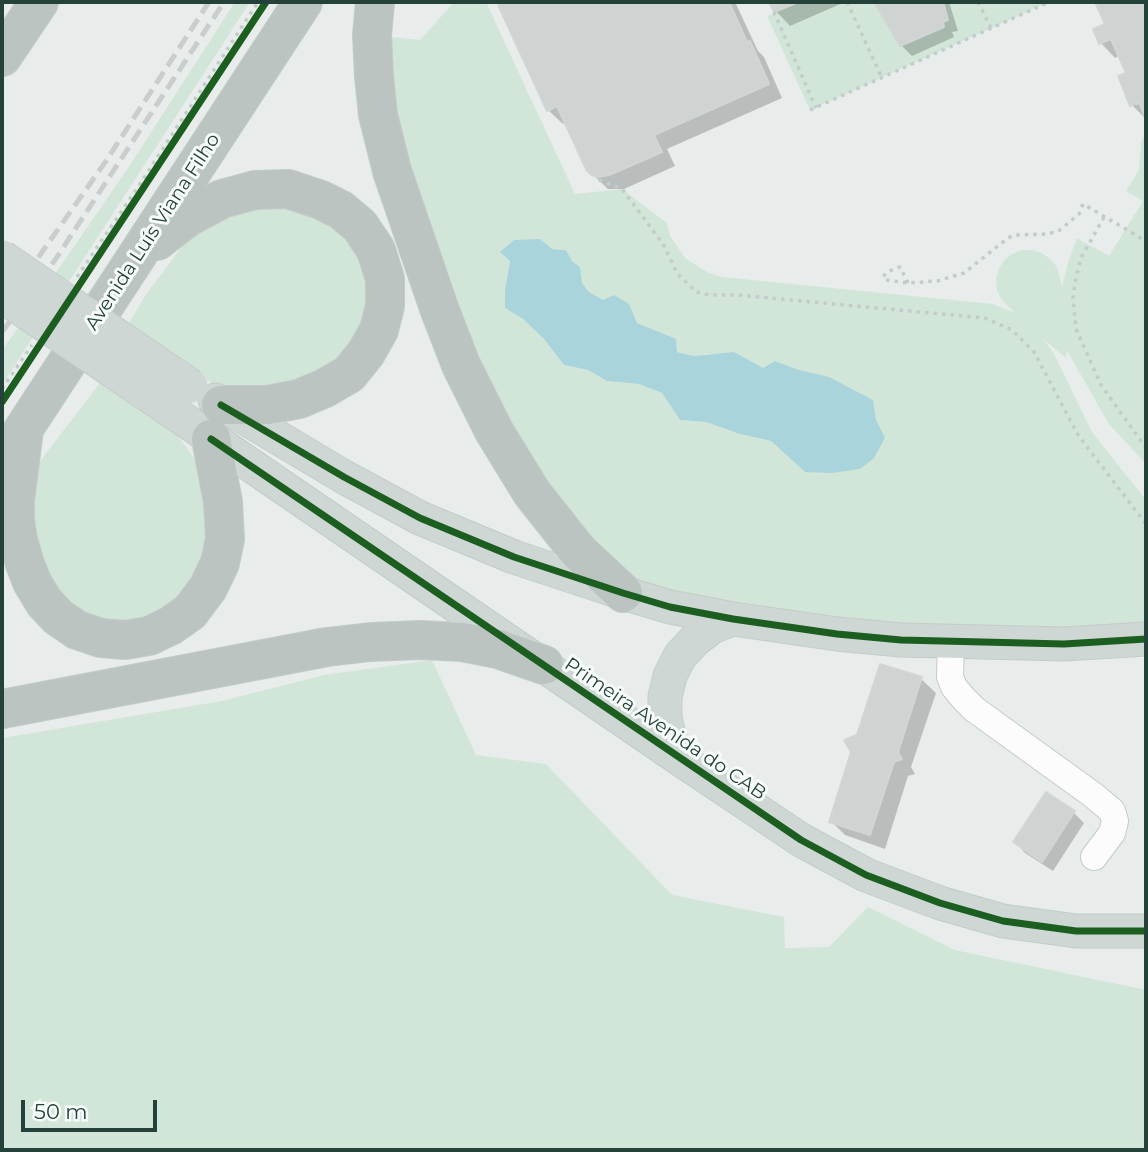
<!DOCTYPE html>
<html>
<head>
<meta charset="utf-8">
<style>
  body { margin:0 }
  #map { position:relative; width:1148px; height:1152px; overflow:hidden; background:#e8edeb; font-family:Montserrat,sans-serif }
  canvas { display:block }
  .frame { position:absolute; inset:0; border:4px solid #24423a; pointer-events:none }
  .scale { position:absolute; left:21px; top:1100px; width:136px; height:32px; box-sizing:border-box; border:4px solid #24423a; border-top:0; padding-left:9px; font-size:21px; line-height:24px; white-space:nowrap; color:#24423a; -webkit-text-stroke:5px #f7fbf9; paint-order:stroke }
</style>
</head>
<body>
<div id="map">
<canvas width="1148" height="1152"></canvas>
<div class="frame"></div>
<div class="scale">50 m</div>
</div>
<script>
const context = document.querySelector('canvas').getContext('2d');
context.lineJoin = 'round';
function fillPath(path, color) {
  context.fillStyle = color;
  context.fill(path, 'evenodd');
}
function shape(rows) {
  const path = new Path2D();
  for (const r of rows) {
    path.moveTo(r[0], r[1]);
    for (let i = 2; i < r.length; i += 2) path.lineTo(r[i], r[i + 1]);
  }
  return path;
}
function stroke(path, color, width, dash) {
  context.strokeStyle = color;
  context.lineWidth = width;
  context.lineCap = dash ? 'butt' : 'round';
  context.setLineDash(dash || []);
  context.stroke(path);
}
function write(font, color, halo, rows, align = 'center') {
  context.font = font + ' Montserrat,sans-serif';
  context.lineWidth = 6;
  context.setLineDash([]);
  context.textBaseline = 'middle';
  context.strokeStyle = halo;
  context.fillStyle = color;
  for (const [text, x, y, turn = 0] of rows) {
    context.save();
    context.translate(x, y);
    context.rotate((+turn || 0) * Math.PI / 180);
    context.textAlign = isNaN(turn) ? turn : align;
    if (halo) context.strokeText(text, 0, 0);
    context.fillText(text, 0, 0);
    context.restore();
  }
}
fillPath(shape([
  [235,2,250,2,2,385,2,350,18,328,32,335,53,277,128,168],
  [454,2,486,2,575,194,622,189,667,223,670,236,686,259,709,273,722,277,993,304,1015,313,1001,299,997,290,996,279,999,269,1004,260,1012,254,1022,250,1032,250,1042,253,1050,259,1057,267,1062,287,1068,262,1077,238,1109,256,1143,201,1126,191,1139,170,1141,142,1146,133,1146,464,1109,424,1067,351,1066,358,1043,339,1053,352,1092,432,1146,500,1146,634,1064,644,623,593,461,365,372,35,420,40],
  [552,249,566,250,572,261,580,267,582,283,589,292,637,323,651,329,677,352,694,356,710,354,763,368,775,361,873,400,876,420,805,472,771,441,740,434,706,422,680,420,662,393,639,384,607,381,588,370,564,365,544,339,523,319,505,308,505,290,510,260],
  [799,2,874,2,900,46,944,27,943,22,948,20,943,2,1049,2,810,110,767,16],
  [268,202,316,211,363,254,371,311,353,347,318,378,231,392,208,381,128,324,145,296,192,233,231,212],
  [100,383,139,405,177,435,194,458,208,492,213,537,198,583,169,613,100,626,47,587,28,499,37,465],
  [432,660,476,755,546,764,672,895,784,917,785,948,829,947,868,907,955,950,1146,990,1146,1150,2,1150,2,738,222,701,324,675]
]), '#d1e6d8');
fillPath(shape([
  [540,239,552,249,566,250,572,261,580,267,582,283,589,292,603,300,614,295,629,304,637,323,676,339,677,352,694,356,734,352,763,368,775,361,799,370,829,377,873,400,876,420,885,438,874,458,860,469,832,473,805,472,771,441,740,434,706,422,680,420,662,393,639,384,607,381,588,370,564,365,544,339,523,319,505,308,505,290,510,261,500,252,514,240]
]), '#a9d4db');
fillPath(shape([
  [500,2,735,2,758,51,764,57,782,98,667,149,675,166,624,189,608,189,588,170,566,122,563,124,548,110,501,6],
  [771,2,845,2,790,26,776,11],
  [876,2,949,2,958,31,952,32,954,37,912,56,901,45],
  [1097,2,1146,2,1146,97,1136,102,1136,105,1146,101,1146,119,1132,105,1128,73,1120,55,1115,58,1101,43,1095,30,1107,25],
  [921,679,936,693,911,767,915,774,908,776,885,849,845,835,831,821,859,736],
  [1074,813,1084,823,1053,871,1025,853,1015,842]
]), '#0003');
const building = shape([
  [498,2,729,2,747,42,750,41,769,84,654,135,662,152,609,175,598,177,592,175,587,171,557,106,547,111,499,7,498,2],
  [769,2,799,2,774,12,769,2],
  [874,2,943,2,948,20,943,22,944,27,900,46,874,2],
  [1095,2,1146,2,1146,119,1139,102,1130,106,1118,76,1126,73,1111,39,1099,44,1093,29,1105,24,1095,2],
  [880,664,922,677,898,752,902,759,894,762,870,835,829,822,851,752,844,740,857,735,880,664],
  [1046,792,1075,811,1042,862,1013,842,1046,792]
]);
fillPath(building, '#cfd4d2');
stroke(building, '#d1d6d4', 2);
const minor = shape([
  [951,642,950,677,954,687,964,699,974,709,1093,795,1112,811,1115,821,1112,833,1094,857]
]);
const major = shape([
  [215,400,344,477,420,518,514,557,623,593,670,607,733,619,837,634,901,640,1064,644,1146,639],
  [176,414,680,759,801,840,866,875,940,903,1003,921,1076,931,1146,931],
  [680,759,670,740,665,718,665,697,670,676,680,656,695,640,712,627,733,619]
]);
const highway = shape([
  [375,2,372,35,374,76,378,115,392,171,439,308,461,365,494,431,532,493,578,551,623,593],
  [2,57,39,2],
  [157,241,188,217,222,199,255,190,288,189,321,200,341,210,360,226,376,250,385,279,385,306,379,330,366,353,349,374,325,388,299,399,267,405,221,405],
  [24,430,15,500,15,520,18,540,25,564,32,582,44,602,58,617,77,630,101,638,125,640,149,636,170,626,190,612,208,588,220,563,225,539,223,502,211,439],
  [2,462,303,2],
  [2,709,327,647,371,642,420,640,462,642,498,649,544,665]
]);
stroke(minor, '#c5cac8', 28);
stroke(major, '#c3ccc9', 35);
stroke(highway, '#c3ccc9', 40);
stroke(shape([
  [847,2,882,78],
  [978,2,991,28],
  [774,12,816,108],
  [810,110,1049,2],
  [599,180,622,189,663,244,677,273,696,292,709,295,737,295,985,318,1012,330,1034,352,1078,435,1146,524],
  [1104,217,1081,258,1076,278,1073,297,1076,329,1101,385,1146,448],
  [77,277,140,184,258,2],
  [908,283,900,267,887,272,883,277,886,280,908,283,937,281,964,273,1008,238,1015,235,1048,234,1060,230,1079,214,1083,204,1146,241],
  [2,389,32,345]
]), '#c3ccca', 3.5, [3.5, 5]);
stroke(minor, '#fcfcfc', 26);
stroke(major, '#cfd7d5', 33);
stroke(highway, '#bcc4c2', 38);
stroke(shape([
  [2,309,106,161,209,2],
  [2,332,55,260,224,2]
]), '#c9cdcc', 5, [14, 7]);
const majorBridge = shape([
  [2,257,191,386],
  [2,296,176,414]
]);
stroke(majorBridge, '#c3ccc9', 35, []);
stroke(majorBridge, '#cfd7d5', 33);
stroke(shape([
  [2,402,266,2],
  [221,405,344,477,420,518,514,557,623,593,670,607,733,619,837,634,901,640,1064,644,1146,639],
  [211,439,801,840,866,875,940,903,1003,921,1076,931,1146,931]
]), '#1b5e20', 7);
write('19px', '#24423a', '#f7fbf9', [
  ["Avenida Luís Viana Filho",153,232,-57],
  ["Primeira Avenida do CAB",665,729,34]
]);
</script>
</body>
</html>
